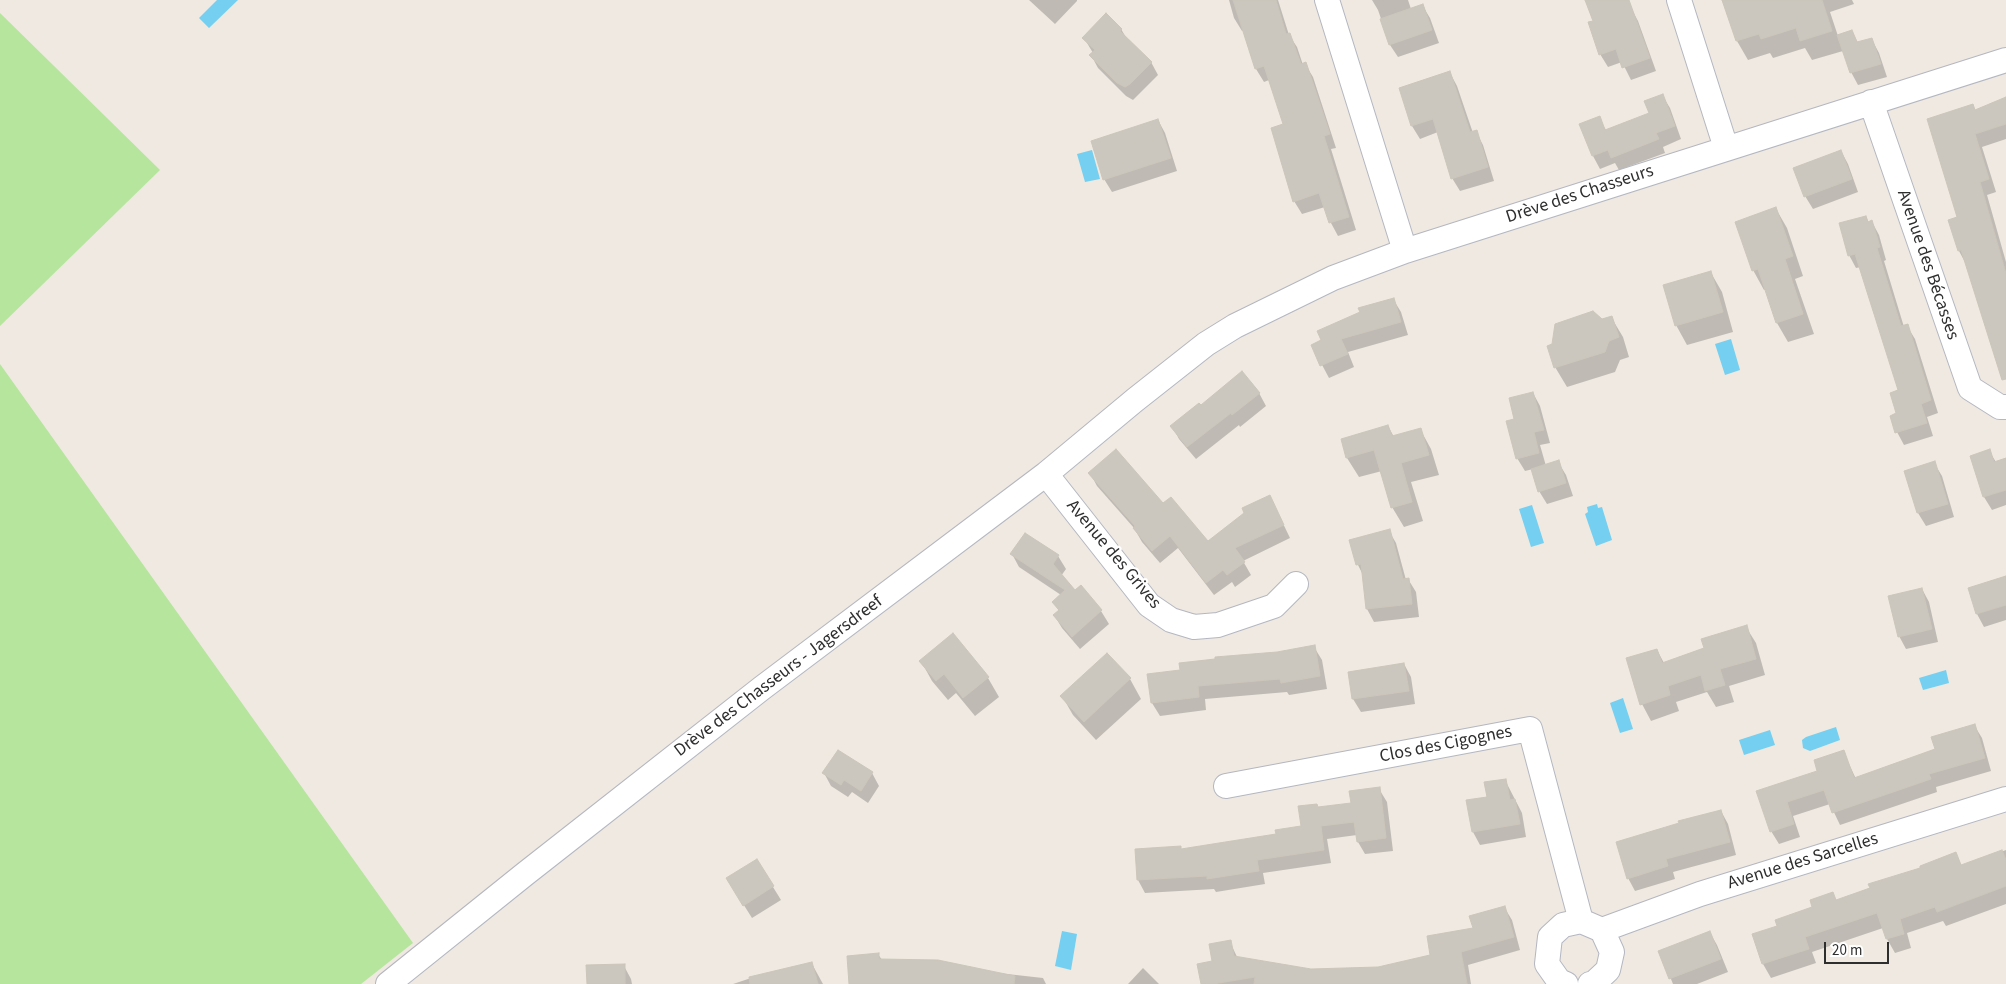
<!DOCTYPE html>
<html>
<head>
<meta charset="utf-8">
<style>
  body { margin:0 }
  #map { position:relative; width:2006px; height:984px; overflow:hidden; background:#efe9e1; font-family:"Source Sans 3",sans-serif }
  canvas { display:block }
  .scale { position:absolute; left:1824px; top:942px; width:65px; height:22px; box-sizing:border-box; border:2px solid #2e2e2e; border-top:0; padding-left:6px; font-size:15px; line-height:18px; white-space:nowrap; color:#2e2e2e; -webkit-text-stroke:4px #fff; paint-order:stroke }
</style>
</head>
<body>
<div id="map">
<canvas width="2006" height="984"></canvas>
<div class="scale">20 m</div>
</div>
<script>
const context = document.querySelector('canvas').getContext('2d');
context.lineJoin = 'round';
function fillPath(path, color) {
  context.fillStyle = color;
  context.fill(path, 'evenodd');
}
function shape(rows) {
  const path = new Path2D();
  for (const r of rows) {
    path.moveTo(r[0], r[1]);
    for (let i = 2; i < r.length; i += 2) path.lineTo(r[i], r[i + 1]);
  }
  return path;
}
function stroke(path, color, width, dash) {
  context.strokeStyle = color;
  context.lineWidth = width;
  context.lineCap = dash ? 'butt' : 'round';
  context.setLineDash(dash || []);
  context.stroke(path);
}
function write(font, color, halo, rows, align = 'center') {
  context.font = font + ' "Source Sans 3",sans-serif';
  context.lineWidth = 4.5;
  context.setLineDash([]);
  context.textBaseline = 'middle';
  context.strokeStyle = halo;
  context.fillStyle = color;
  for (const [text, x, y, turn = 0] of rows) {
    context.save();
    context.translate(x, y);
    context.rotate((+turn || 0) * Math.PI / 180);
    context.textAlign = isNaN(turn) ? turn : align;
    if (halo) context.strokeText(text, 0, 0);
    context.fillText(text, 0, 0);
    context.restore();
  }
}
fillPath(shape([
  [0,13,160,170,0,326],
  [0,364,413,943,361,984,0,984]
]), '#b6e59e');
fillPath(shape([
  [217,0,238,0,209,28,199,18],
  [1092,150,1100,179,1085,182,1077,154],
  [1731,339,1740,370,1725,375,1715,344],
  [1597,504,1598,508,1602,507,1612,540,1596,546,1585,514,1588,512,1587,507],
  [1532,505,1544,543,1531,547,1519,509],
  [1946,670,1949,683,1923,690,1919,678],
  [1623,698,1633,729,1620,733,1610,703],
  [1836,727,1840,740,1810,751,1803,748,1802,740,1806,737],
  [1770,730,1775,745,1744,755,1739,740],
  [1062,931,1077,934,1071,970,1055,966]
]), '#75cff0');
fillPath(shape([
  [1029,0,1077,0,1077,1,1055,24],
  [1229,0,1278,0,1289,35,1297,47,1303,65,1305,64,1313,77,1336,148,1331,149,1356,230,1338,236,1331,223,1325,207,1302,214,1294,201,1284,124,1269,80,1264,82,1256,69,1244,30,1242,31,1234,18],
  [1372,0,1408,0,1411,9,1422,5,1430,18,1439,43,1398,57,1390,45,1378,10],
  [1587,0,1612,0,1631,8,1638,21,1656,71,1631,80,1622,62,1608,67,1600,54,1595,21],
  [1724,0,1852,0,1854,4,1830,12,1838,36,1852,31,1858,43,1872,40,1879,53,1887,77,1858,85,1851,72,1843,51,1812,60,1805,48,1773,58,1770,53,1748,60,1737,41],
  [1121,29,1127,39,1151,62,1158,75,1133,100,1126,96,1098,68,1091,55,1093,53,1084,38],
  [1450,73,1457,86,1473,133,1476,132,1483,145,1494,181,1460,191,1452,178,1438,132,1420,139,1412,126,1400,88],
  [1662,95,1670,108,1681,139,1663,147,1665,153,1619,170,1615,163,1600,169,1593,156,1581,125,1599,118,1606,130,1650,114],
  [2006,99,2006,139,1982,147,1996,192,1987,195,2006,262,2006,372,1966,264,1959,251,1959,218,1975,111],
  [1158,120,1165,133,1177,171,1112,192,1104,179],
  [1841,151,1848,164,1858,192,1813,209,1805,196],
  [1776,209,1787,228,1803,276,1795,279,1814,334,1788,342,1777,323,1766,289,1764,290,1753,270],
  [1866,217,1869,223,1872,222,1879,235,1886,260,1884,261,1904,327,1907,326,1915,339,1938,413,1927,417,1933,436,1904,445,1897,432,1900,391,1861,267,1856,268,1849,255],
  [1711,273,1722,292,1733,332,1687,345,1676,325],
  [1393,299,1401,312,1408,335,1348,352,1354,367,1329,378,1312,346],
  [1611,317,1623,337,1629,357,1620,360,1615,372,1567,387,1555,367,1602,320],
  [1259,393,1266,406,1240,427,1239,425,1196,459,1179,439,1172,426,1201,407],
  [1533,393,1540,406,1550,443,1540,445,1546,466,1558,462,1566,475,1573,496,1547,504,1539,491,1533,469,1525,471,1517,458,1516,420],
  [1388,426,1394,437,1420,429,1431,449,1439,475,1411,482,1423,521,1404,527,1392,507,1382,471,1359,477,1347,458],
  [1989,451,1996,462,2006,459,2006,505,1992,510,1984,497,1972,456],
  [1934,463,1942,476,1954,517,1926,526,1918,513,1906,471],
  [1090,473,1163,505,1208,542,1276,509,1290,538,1243,561,1251,575,1235,587,1232,582,1214,595,1178,548,1160,563,1142,542,1134,528,1097,486],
  [1389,531,1396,543,1406,580,1408,579,1416,592,1419,617,1374,622,1367,609,1363,575,1358,565,1351,541],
  [1025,534,1058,556,1066,569,1061,576,1075,592,1081,587,1101,611,1109,624,1080,649,1062,628,1054,615,1059,611,1053,602,1061,595,1019,567,1012,554],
  [2006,578,2006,620,1984,627,1977,614,1969,589],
  [1922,589,1929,602,1938,642,1906,649,1899,636],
  [1746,627,1756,643,1765,675,1729,686,1734,702,1716,707,1707,692,1676,702,1679,711,1651,721,1642,704,1657,650,1664,663,1705,648],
  [1314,647,1322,660,1327,689,1289,695,1287,692,1205,699,1206,710,1160,716,1152,703,1181,671],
  [921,661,988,678,999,697,975,716,956,693,948,700,932,681],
  [1404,664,1411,677,1415,704,1361,712,1353,699,1349,673],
  [1130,679,1141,699,1096,740,1073,715,1062,696],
  [1974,725,1982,738,1991,771,1936,787,1937,792,1840,825,1830,804,1793,816,1800,837,1779,844,1771,831,1758,792,1819,772,1843,751,1856,779,1936,750],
  [824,773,872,773,879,786,868,803,852,792,848,797,831,786],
  [1505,780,1522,813,1526,837,1480,845,1473,832,1488,798],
  [1379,789,1387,802,1393,851,1365,854,1358,842,1357,835,1327,839,1331,863,1263,873,1265,884,1216,892,1214,889,1145,893,1138,880,1180,848,1182,851,1277,835,1302,827,1319,808,1352,804],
  [1721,811,1728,824,1736,855,1673,872,1675,879,1635,891,1628,878],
  [2006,850,2006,904,1946,926,1943,921,1907,933,1911,948,1895,953,1887,939,1883,928,1812,952,1816,963,1771,978,1763,964,1779,927,1814,908,1832,894,1837,901,1955,854,1962,866],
  [757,861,781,900,752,918,735,891],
  [1504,907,1512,920,1520,950,1468,965,1471,984,1202,984,1213,962,1230,942,1238,959,1311,970,1378,968,1432,955],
  [1710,933,1717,945,1728,972,1697,984,1673,984,1660,952],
  [878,954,882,960,1043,978,1046,984,850,984],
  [812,964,823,984,733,984,751,978],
  [624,966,631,979,632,984,588,984],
  [1143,968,1159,984,1128,984]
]), '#0003');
const building = shape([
  [1233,0,1276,0,1286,34,1290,33,1301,64,1306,62,1330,134,1324,136,1349,217,1329,223,1319,193,1293,202,1271,128,1283,124,1264,66,1255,69,1233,0],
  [1585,0,1629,0,1650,58,1622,68,1616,49,1599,55,1588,22,1593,21,1585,0],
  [1722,0,1822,0,1832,31,1800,41,1796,28,1761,39,1759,34,1736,41,1722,0],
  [1423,4,1432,30,1389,45,1380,19,1423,4],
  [1106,13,1122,29,1120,31,1152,62,1130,84,1125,87,1117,83,1089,55,1095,50,1082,38,1106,13],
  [1852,30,1857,42,1872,38,1881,64,1850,73,1837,35,1852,30],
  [1450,71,1470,132,1477,130,1488,167,1451,179,1433,119,1411,126,1399,88,1450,71],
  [1663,94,1675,126,1656,133,1659,139,1611,158,1608,150,1592,156,1579,124,1600,116,1605,130,1649,113,1644,101,1663,94],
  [2006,97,2006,124,1975,134,1989,179,1980,182,2006,274,2006,379,2002,380,1961,250,1958,251,1948,220,1957,217,1927,119,1973,104,1975,110,2006,97],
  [1158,119,1171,158,1103,180,1091,141,1158,119],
  [1841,150,1852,179,1804,197,1793,168,1841,150],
  [1776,207,1793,256,1785,259,1803,314,1776,323,1758,269,1752,271,1735,222,1776,207],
  [1866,216,1868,222,1872,220,1880,247,1877,248,1901,326,1908,324,1931,400,1921,404,1927,423,1895,433,1890,416,1896,413,1890,393,1898,390,1855,254,1848,256,1839,223,1866,216],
  [1711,271,1723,312,1675,326,1663,285,1711,271],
  [1394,298,1401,322,1341,339,1348,354,1320,366,1311,345,1321,340,1317,331,1360,312,1358,308,1394,298],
  [1593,311,1602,319,1612,316,1619,337,1609,341,1605,352,1554,368,1547,346,1552,344,1555,324,1593,311],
  [1242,371,1260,393,1232,415,1231,413,1187,447,1170,426,1199,403,1201,405,1242,371],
  [1533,392,1544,430,1534,432,1539,453,1516,459,1506,421,1514,419,1509,398,1533,392],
  [1388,425,1392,436,1421,428,1429,455,1401,463,1412,502,1391,508,1374,450,1346,458,1341,439,1388,425],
  [1116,449,1163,503,1171,497,1208,541,1244,513,1242,508,1270,495,1284,525,1235,548,1245,562,1227,575,1223,570,1206,583,1170,536,1152,551,1133,528,1135,526,1088,473,1116,449],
  [1990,449,1994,462,2006,458,2006,490,1983,497,1970,456,1990,449],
  [1559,460,1566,483,1538,492,1531,469,1559,460],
  [1935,461,1948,504,1917,513,1904,471,1935,461],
  [1390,529,1403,579,1409,578,1412,604,1366,609,1361,564,1356,565,1349,540,1390,529],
  [1025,533,1059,555,1053,564,1075,590,1081,585,1102,610,1072,637,1053,615,1059,610,1052,602,1065,590,1010,554,1025,533],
  [2006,576,2006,605,1976,614,1968,588,2006,576],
  [1922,588,1932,629,1898,637,1888,596,1922,588],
  [1747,625,1756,659,1720,669,1725,685,1705,691,1701,675,1668,686,1670,695,1640,705,1626,658,1657,649,1662,663,1704,648,1701,639,1747,625],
  [953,633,989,677,963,698,944,674,936,681,919,661,953,633],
  [1315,645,1320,676,1281,683,1280,679,1198,686,1199,697,1151,703,1147,674,1180,670,1179,663,1215,659,1215,657,1277,652,1315,645],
  [1107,653,1131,678,1084,722,1060,696,1107,653],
  [1404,663,1409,691,1352,699,1348,672,1404,663],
  [1975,724,1985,758,1929,774,1931,779,1832,813,1824,790,1787,802,1794,824,1770,832,1756,791,1817,771,1814,760,1844,750,1854,778,1935,749,1931,737,1975,724],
  [838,750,873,772,861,791,844,780,841,785,822,773,838,750],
  [1506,779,1510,800,1515,799,1520,824,1472,832,1466,800,1487,797,1484,782,1506,779],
  [1380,787,1386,838,1357,842,1354,822,1321,826,1324,850,1257,860,1259,871,1207,879,1207,876,1137,880,1135,849,1181,846,1181,849,1276,834,1275,830,1301,826,1298,806,1317,804,1318,807,1351,803,1349,791,1380,787],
  [1721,810,1730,842,1666,859,1668,866,1627,879,1616,842,1679,823,1678,821,1721,810],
  [2002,850,2006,860,2006,886,1937,912,1935,907,1900,919,1904,934,1886,939,1877,913,1805,937,1809,949,1762,964,1752,934,1777,926,1775,920,1812,907,1810,900,1833,892,1836,900,1870,888,1868,884,1920,868,1920,866,1956,852,1961,865,2002,850],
  [757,859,774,886,743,906,726,878,757,859],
  [1505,906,1514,937,1461,952,1467,984,1254,984,1255,977,1213,984,1201,984,1197,964,1212,961,1209,944,1231,940,1234,956,1311,969,1378,967,1430,955,1427,936,1473,928,1469,916,1505,906],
  [1710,931,1721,959,1669,979,1658,951,1710,931],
  [879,953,879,959,938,960,1015,976,1014,984,849,984,847,956,879,953],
  [812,962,818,984,750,984,749,977,812,962],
  [625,964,625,984,587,984,586,965,625,964]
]);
fillPath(building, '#cbc7bf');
stroke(building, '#cbc5ba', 1);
const minor = shape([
  [1327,0,1405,251],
  [1679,0,1726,148],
  [1871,102,1970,388,2000,407,2006,407],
  [1046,474,1149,605,1171,620,1194,627,1218,625,1274,606,1296,584],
  [1226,786,1530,729,1581,921],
  [1602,930,1700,894,2006,799],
  [388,984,525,874,762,688,1046,474,1135,400,1206,344,1235,326,1333,278,1405,251,2006,60],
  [1566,984,1559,981,1547,964,1550,937,1563,925,1581,921,1602,930,1612,952,1608,970,1594,983,1590,984]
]);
stroke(minor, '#b4b7c1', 26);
stroke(minor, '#fff', 24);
write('18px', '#2e2e2e', '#fff', [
  ["Drève des Chasseurs",1580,195,-18],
  ["Avenue des Bécasses",1927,265,71],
  ["Avenue des Grives",1113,555,50],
  ["Drève des Chasseurs - Jagersdreef",779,677,-37],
  ["Clos des Cigognes",1446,745,-11],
  ["Avenue des Sarcelles",1803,862,-17]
]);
</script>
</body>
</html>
